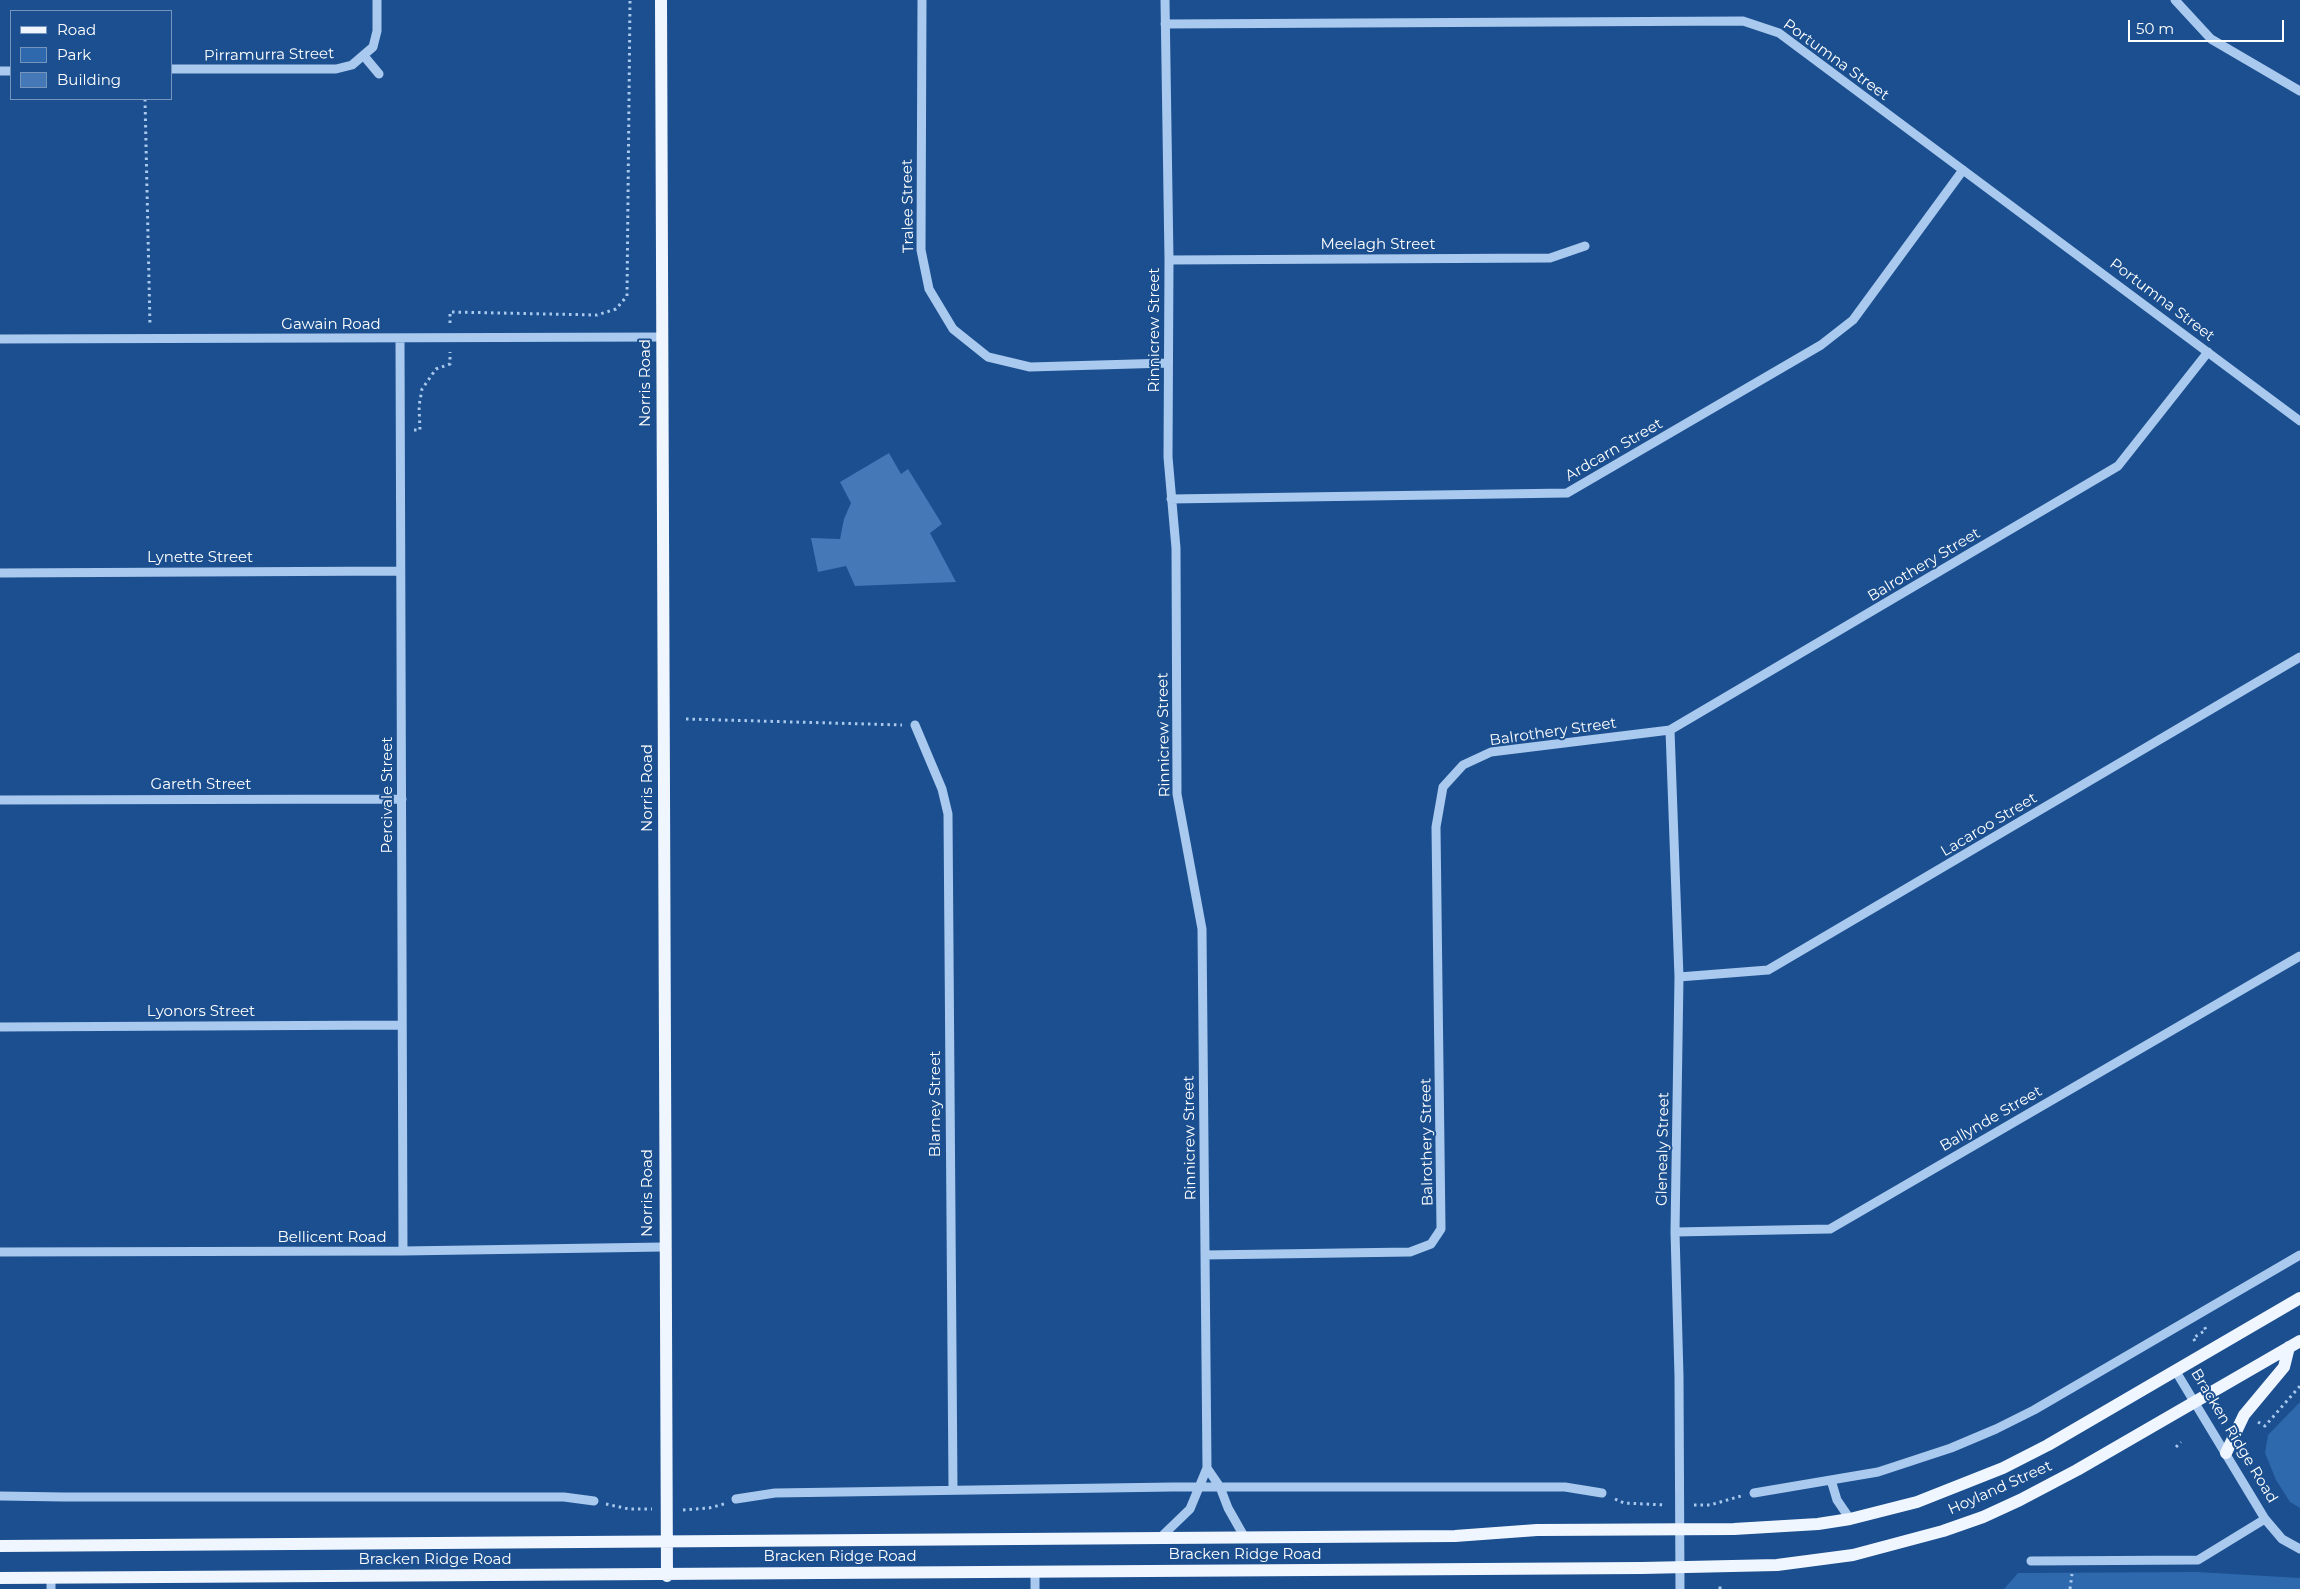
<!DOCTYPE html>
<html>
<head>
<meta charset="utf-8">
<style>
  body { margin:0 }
  #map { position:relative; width:2300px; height:1589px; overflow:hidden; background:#1b4f8f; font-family:Montserrat,sans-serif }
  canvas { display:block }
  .legend { position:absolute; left:10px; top:10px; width:162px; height:90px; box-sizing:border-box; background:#1b4f8f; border:1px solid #7695bc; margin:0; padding:6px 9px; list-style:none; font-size:15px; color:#fff }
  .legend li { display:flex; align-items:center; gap:10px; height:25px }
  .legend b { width:25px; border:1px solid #7695bc }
  .scale { position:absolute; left:2128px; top:20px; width:156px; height:22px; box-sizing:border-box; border:2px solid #fff; border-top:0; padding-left:6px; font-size:15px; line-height:18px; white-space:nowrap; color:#fff; -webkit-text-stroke:4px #1b4f8f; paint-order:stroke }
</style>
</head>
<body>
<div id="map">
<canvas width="2300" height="1589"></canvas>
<ul class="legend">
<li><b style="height:6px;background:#f0f6ff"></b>Road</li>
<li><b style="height:14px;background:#2e69ad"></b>Park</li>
<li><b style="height:14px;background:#4478b7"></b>Building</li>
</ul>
<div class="scale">50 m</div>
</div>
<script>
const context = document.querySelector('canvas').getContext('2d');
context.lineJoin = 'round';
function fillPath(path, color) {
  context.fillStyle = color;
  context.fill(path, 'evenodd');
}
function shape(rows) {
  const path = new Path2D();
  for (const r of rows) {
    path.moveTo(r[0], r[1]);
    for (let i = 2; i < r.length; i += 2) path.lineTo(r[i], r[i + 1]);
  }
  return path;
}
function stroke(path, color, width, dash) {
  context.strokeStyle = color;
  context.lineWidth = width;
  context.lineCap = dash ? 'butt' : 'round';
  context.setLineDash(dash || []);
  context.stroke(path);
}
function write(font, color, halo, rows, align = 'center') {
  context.font = font + ' Montserrat,sans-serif';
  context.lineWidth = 4;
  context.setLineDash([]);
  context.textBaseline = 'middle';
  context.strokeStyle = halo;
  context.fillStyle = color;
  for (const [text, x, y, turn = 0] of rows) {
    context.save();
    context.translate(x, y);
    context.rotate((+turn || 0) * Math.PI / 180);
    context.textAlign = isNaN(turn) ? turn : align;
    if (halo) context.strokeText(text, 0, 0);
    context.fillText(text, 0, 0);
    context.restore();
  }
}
fillPath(shape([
  [2300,1402,2300,1508,2290,1502,2276,1480,2265,1453,2268,1435],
  [2197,1572,2300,1578,2300,1589,2004,1589,2018,1573]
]), '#2e69ad');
fillPath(shape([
  [889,453,901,474,908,469,942,524,930,533,956,582,855,586,846,566,818,572,811,538,840,539,844,519,851,503,840,482]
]), '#4478b7');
stroke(shape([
  [145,99,150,326],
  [450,323,450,312,597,315,616,309,627,296,630,0],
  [414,430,420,430,419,406,422,389,436,369,450,364,450,352],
  [686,719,902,725],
  [2195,1341,2193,1338,2206,1330,2204,1326],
  [2258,1422,2265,1426,2300,1386],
  [2176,1447,2181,1442],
  [1615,1499,1624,1503,1665,1505],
  [606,1504,629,1509,652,1509],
  [1694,1505,1710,1505,1741,1496],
  [683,1510,709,1508,724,1504],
  [1720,1589,1720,1585],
  [2070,1589,2072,1574]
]), '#a9c9ee', 3, [2.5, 4]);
stroke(shape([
  [922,0,921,250,929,289,953,329,988,357,1030,367,1168,363],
  [2175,0,2211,39,2300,91],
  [1165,24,1743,21,1779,33,2300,421],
  [364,56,379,74],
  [171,69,336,69,352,65,373,47,377,31,377,0],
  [0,71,11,71],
  [1169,260,1550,258,1585,246],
  [400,338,403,1251],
  [0,339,663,337],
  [1171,499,1567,493,1821,345,1853,320,1963,170],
  [0,573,400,571],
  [915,725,942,789,948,814,953,1489],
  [1670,730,1679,977,1675,1232,1679,1376,1680,1589],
  [0,800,402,799],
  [1679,977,1768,970,2300,657],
  [0,1027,401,1025],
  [1675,1232,1830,1229,2300,956],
  [0,1252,403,1251,664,1247],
  [1205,1255,1410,1252,1431,1244,1441,1229,1436,827,1443,787,1463,765,1491,752,1670,730,2118,466,2208,352],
  [2175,1370,2265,1519,2282,1539,2300,1549],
  [1207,1468,1220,1487,1228,1508,1245,1538],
  [1831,1480,1837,1500,1850,1519],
  [1754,1493,1878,1472,1951,1448,1996,1429,2034,1410,2300,1255],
  [0,1496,64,1497,564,1497,594,1501],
  [736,1499,775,1493,1173,1487,1565,1487,1602,1493],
  [1160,1538,1190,1509,1207,1468,1202,929,1177,794,1176,548,1168,457,1169,260,1165,0],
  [2031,1561,2198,1560,2265,1519],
  [1035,1572,1035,1589],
  [51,1578,51,1589]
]), '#a9c9ee', 9);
stroke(shape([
  [661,0,667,1576],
  [2226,1453,2244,1415,2284,1367,2289,1347],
  [0,1546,1455,1536,1537,1530,1734,1529,1818,1524,1850,1519,1917,1502,2003,1468,2048,1445,2300,1298],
  [0,1578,1642,1568,1777,1565,1853,1555,1943,1531,1983,1517,2020,1500,2077,1470,2300,1341]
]), '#f0f6ff', 12);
write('15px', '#fff', '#1b4f8f', [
  ["Pirramurra Street",269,55,-1],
  ["Portumna Street",1836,60,36],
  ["Tralee Street",908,206,-91],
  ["Meelagh Street",1378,245],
  ["Portumna Street",2162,300,37],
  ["Gawain Road",331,325],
  ["Rinnicrew Street",1155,330,-90],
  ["Norris Road",646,383,-90],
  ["Ardcarn Street",1614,450,-30],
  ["Lynette Street",200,558],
  ["Balrothery Street",1924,565,-31],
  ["Balrothery Street",1553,732,-8],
  ["Rinnicrew Street",1164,735,-91],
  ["Gareth Street",201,785],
  ["Norris Road",648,788,-90],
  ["Percivale Street",388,795,-90],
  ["Lacaroo Street",1989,825,-31],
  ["Lyonors Street",201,1012],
  ["Blarney Street",936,1104,-90],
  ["Ballynde Street",1991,1119,-30],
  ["Rinnicrew Street",1190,1138,-91],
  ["Balrothery Street",1427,1142,-91],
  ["Glenealy Street",1663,1149,-89],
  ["Norris Road",648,1193,-90],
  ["Bellicent Road",332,1238],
  ["Bracken Ridge Road",2234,1436,59],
  ["Hoyland Street",2000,1488,-24],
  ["Bracken Ridge Road",1245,1555],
  ["Bracken Ridge Road",840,1557],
  ["Bracken Ridge Road",435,1560]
]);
</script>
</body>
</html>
